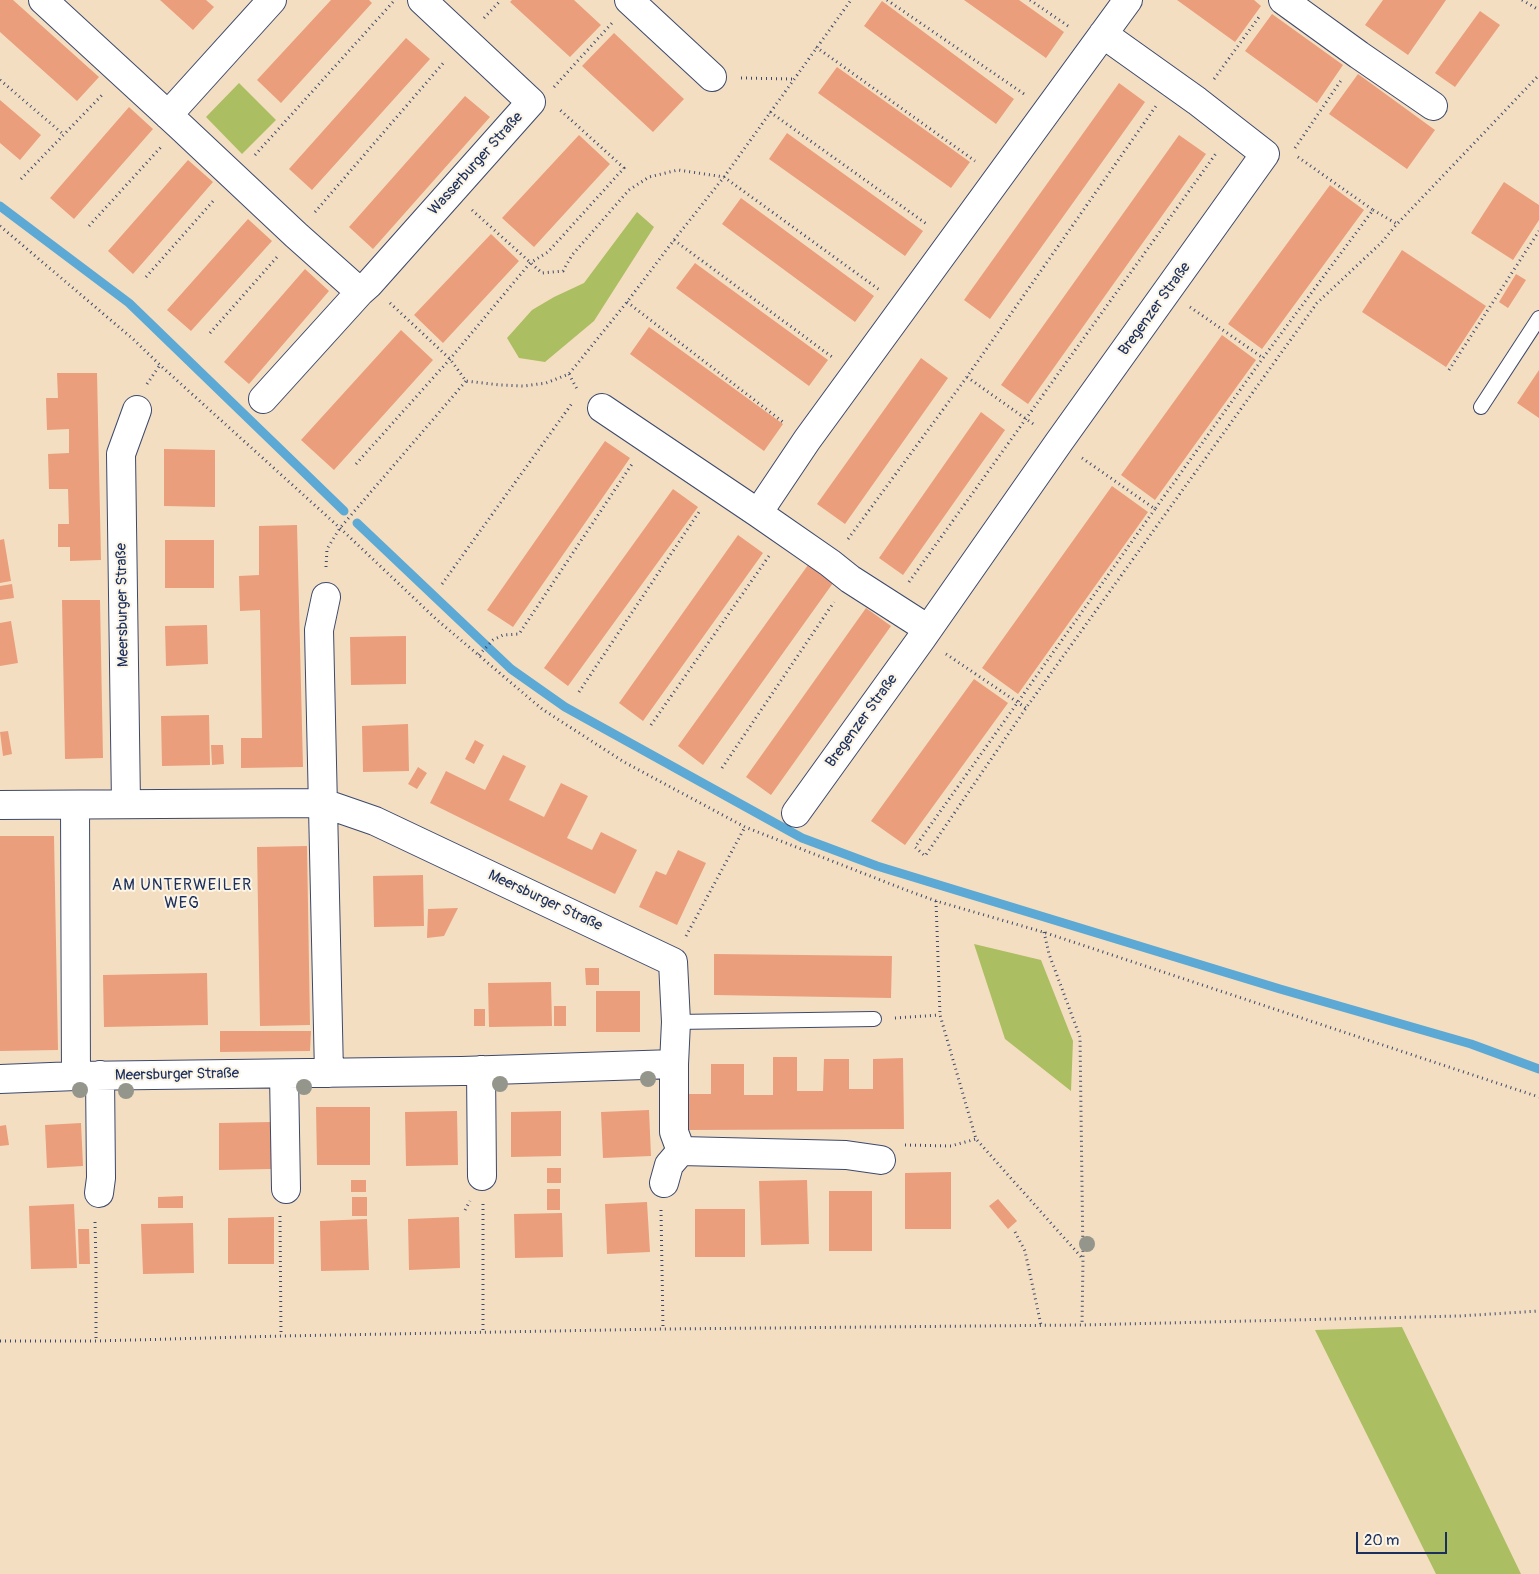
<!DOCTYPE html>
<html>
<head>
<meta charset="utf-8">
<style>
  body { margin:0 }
  #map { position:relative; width:1539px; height:1574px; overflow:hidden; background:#f4dec1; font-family:Pangolin,sans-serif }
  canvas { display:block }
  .scale { position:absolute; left:1356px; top:1532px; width:91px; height:22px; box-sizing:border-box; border:2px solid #1b2f5e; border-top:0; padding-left:6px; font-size:15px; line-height:18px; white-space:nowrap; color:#1b2f5e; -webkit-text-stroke:4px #fcf5e5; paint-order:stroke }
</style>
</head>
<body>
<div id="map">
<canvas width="1539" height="1574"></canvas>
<div class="scale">20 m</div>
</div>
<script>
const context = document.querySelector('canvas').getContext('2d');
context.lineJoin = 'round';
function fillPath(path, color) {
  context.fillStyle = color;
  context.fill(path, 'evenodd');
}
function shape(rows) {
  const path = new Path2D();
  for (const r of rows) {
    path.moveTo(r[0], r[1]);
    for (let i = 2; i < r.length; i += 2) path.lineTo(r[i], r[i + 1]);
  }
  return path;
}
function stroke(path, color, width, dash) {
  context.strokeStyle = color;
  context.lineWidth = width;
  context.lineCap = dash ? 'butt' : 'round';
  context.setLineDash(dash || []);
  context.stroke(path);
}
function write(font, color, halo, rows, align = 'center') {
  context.font = font + ' Pangolin,sans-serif';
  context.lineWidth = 4;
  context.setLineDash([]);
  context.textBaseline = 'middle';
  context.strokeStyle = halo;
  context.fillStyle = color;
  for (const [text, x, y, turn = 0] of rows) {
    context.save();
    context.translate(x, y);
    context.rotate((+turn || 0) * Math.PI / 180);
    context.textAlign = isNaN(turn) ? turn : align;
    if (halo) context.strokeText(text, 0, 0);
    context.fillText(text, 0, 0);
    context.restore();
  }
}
fillPath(shape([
  [239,83,276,120,242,154,206,117],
  [637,212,654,227,594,321,545,362,519,358,507,338,532,310,554,297,584,283],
  [974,944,1041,960,1073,1041,1071,1091,1005,1039],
  [1402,1327,1521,1574,1436,1574,1315,1330]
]), '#acbe62');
stroke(shape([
  [0,206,129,303,344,511],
  [357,523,511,669,565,707,802,838,877,866,1280,989,1471,1044,1539,1069]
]), '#5ba9d4', 9);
fillPath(shape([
  [0,0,13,0,99,77,77,101,0,32],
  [160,0,206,0,214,7,193,30],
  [331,0,369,0,372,3,281,103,257,80],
  [512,0,574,0,601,25,570,57,510,2],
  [964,0,1019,0,1064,32,1046,58],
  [1177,0,1254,0,1261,6,1235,42],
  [1383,0,1446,0,1408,55,1365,25],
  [882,1,1014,99,996,124,864,26],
  [1480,11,1500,25,1455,87,1435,73],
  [1272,14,1343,65,1317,103,1245,51],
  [614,33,684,99,653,132,582,66],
  [406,38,430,59,312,190,289,169],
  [837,67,970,162,951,188,818,93],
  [1358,74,1435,130,1407,169,1329,114],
  [1119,83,1145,102,990,319,964,300],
  [465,96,490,117,373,249,349,227],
  [0,100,41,135,20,160,0,143],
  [129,107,153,129,74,219,50,198],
  [787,133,923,231,905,256,769,159],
  [579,135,610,164,534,247,502,218],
  [1179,135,1206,154,1028,404,1001,385],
  [188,160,213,182,133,274,108,251],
  [1504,182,1539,205,1539,220,1513,260,1471,233],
  [1330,185,1364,210,1262,349,1228,324],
  [741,198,874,296,855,322,722,224],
  [248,219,272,241,191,331,167,310],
  [491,234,519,261,443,343,414,315],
  [1402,250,1486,306,1446,367,1362,312],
  [695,263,828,360,809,386,676,288],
  [305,269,329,291,249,384,224,362],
  [1516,274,1526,280,1508,308,1499,302],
  [649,327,783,424,764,451,630,354],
  [401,330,433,360,334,470,301,440],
  [1222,335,1256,360,1155,500,1121,475],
  [921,358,948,378,845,524,817,504],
  [1539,370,1539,418,1517,403],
  [57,373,97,373,101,560,70,561,70,547,58,547,58,524,69,524,68,489,49,489,48,454,69,453,69,429,47,430,46,398,58,398],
  [981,412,1005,430,903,575,879,558],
  [605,441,630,458,513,627,487,610],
  [164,449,215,450,215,507,164,506],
  [1112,486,1148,512,1018,694,982,668],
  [673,489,698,507,568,686,544,668],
  [297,525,303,767,241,768,241,738,262,738,260,610,240,611,239,576,259,575,259,526],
  [738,535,763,553,643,721,619,703],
  [4,539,11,581,0,583,0,540],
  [165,540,214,540,214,588,165,588],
  [808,565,833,583,703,765,678,746],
  [12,584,14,598,0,600,0,586],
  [62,600,100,600,103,758,65,759],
  [866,608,891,626,771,795,746,777],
  [11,621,18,663,0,666,0,623],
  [207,625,208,664,166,666,165,626],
  [406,636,406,684,351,685,350,637],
  [974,679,1008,703,905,845,871,821],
  [209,715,210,765,162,766,161,716],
  [408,724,409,771,363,772,362,726],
  [8,731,12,754,3,756,0,732],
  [475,740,484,745,474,764,465,759],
  [211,745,223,745,224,764,212,765],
  [503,755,526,766,509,800,544,817,561,783,588,796,567,838,592,850,601,832,637,850,615,894,430,803,446,771,485,790],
  [418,767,427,773,417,789,408,784],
  [0,836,54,836,58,1050,0,1051],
  [307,846,310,1025,260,1026,257,847],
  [678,850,706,863,677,925,639,907,656,871,666,875],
  [423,875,424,926,374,927,373,876],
  [458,908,444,936,427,938,428,909],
  [714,954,892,956,891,998,714,995],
  [585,968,599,968,599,985,586,985],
  [207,973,208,1025,104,1027,103,975],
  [551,982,552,1026,489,1027,488,983],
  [596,991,640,991,640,1032,596,1032],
  [554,1006,566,1006,566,1026,554,1026],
  [474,1009,485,1009,485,1026,474,1026],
  [220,1031,311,1031,310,1051,220,1052],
  [773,1057,797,1057,797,1091,823,1091,824,1059,849,1059,849,1089,873,1089,873,1059,903,1058,904,1129,687,1130,687,1094,711,1094,711,1064,744,1064,744,1095,773,1095],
  [316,1107,370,1107,370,1165,317,1165],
  [649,1110,651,1156,603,1158,601,1112],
  [457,1111,458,1165,406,1166,405,1112],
  [561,1111,561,1156,511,1157,511,1112],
  [271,1122,271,1169,219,1170,219,1123],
  [81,1123,83,1166,47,1168,45,1125],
  [6,1125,9,1145,0,1146,0,1126],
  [547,1168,561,1168,561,1183,547,1183],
  [951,1172,951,1229,905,1229,905,1173],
  [351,1180,366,1180,366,1192,351,1192],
  [807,1180,809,1244,761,1245,759,1181],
  [547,1189,560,1189,560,1210,547,1210],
  [829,1191,872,1191,872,1251,829,1251],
  [183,1196,183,1208,158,1208,158,1197],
  [352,1197,367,1197,367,1216,352,1216],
  [998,1199,1017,1221,1008,1229,989,1206],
  [647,1202,650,1252,607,1254,605,1204],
  [74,1204,77,1268,31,1269,29,1206],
  [695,1209,745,1209,745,1257,695,1257],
  [562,1213,563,1257,515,1258,514,1214],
  [274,1217,274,1264,228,1264,228,1218],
  [459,1217,460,1268,409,1270,408,1219],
  [367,1219,369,1270,321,1271,320,1221],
  [193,1223,194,1273,143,1274,141,1224],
  [78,1229,89,1229,90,1264,79,1264]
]), '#ea9e7c');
const service = shape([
  [1481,407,1539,318],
  [676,1022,874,1019]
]);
const minor = shape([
  [43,0,180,126,296,235,360,292],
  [629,0,712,77],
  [1283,0,1359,55,1433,106],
  [168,115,272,0],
  [263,399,360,292,369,284,531,102,422,0],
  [602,408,758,513,830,563,850,579,928,629],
  [758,513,807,440,1128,0],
  [326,597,319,630,329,1073],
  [126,804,121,454,137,410],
  [0,805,323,803,375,821,673,962,676,1022,674,1064,462,1071,76,1076,0,1079],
  [75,805,76,1076],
  [796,813,922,638,1059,442,1265,154,1197,101,1103,34],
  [674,1064,674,1132,681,1151,846,1155,881,1160],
  [481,1070,482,1176],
  [284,1074,286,1189],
  [664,1183,669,1165,681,1151],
  [99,1193,101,1178,100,1075]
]);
stroke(service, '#3c496d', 16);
stroke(minor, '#3c496d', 30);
stroke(shape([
  [887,0,1024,94],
  [1030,0,1071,28],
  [1522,0,1539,10],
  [484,18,501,0],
  [816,47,975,161],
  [741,78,793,79],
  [1214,79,1259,17],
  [0,80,63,134],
  [554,87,612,23],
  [770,112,928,225],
  [1295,148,1342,79],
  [255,155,393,2],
  [21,179,103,94],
  [472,210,542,273,563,271,572,255,629,190,649,177,678,170,724,177,881,291],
  [1373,210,1397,224],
  [315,212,445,61],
  [0,226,133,339,160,365,340,528,436,619,542,709,624,762,745,827,906,890,936,901,1043,932,1539,1097],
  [89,226,161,147],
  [674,240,832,357],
  [146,277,215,199],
  [627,302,783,422],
  [390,303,450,359,466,381,500,385,524,386,546,383,569,374,627,302,674,240,724,177,851,0],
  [1190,307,1263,358],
  [210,333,277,257],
  [1449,370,1539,231],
  [569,374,578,391],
  [967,377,1036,426],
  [147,384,160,365],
  [1082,458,1155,509,1263,358,1373,210,1295,155],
  [356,464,450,359,530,263,548,252,624,168,559,109],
  [1155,509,915,847,925,856,1026,708,1317,303,1381,243,1397,224,1539,75],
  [848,539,964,381,1156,106],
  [326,567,327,549,340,528,466,381],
  [909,582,1217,152],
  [442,584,573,402],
  [946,654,1026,708],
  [479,655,493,640,503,635,519,634,632,464],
  [579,692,701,509],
  [651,725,769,556],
  [722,768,834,602],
  [936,901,940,1015,976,1139,1083,1259],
  [1044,932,1049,954,1080,1037,1083,1259,1082,1325],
  [686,936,745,827],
  [895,1018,940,1015],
  [905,1145,951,1146,976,1139],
  [483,1204,483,1333],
  [465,1210,470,1201],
  [661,1210,663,1329],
  [280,1216,281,1336],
  [95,1222,96,1262,96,1341],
  [1015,1232,1025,1251,1041,1325],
  [0,1341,96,1341,281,1336,663,1329,1082,1325,1459,1316,1539,1311]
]), '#3c496d', 3, [1, 4]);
stroke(service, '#fff', 14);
stroke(minor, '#fff', 28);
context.fillStyle = '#94958b';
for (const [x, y] of [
  [648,1079],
  [500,1084],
  [304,1087],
  [80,1090],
  [126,1091],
  [1087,1244]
]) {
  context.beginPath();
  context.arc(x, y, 8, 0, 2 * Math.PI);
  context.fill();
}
write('15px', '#1b2f5e', '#fcf5e5', [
  ["Wasserburger Straße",476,164,-48],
  ["Bregenzer Straße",1155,309,-54],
  ["Meersburger Straße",123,605,-91],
  ["Bregenzer Straße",862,721,-54],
  ["Meersburger Straße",545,901,25],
  ["Meersburger Straße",177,1075,-1]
]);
context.letterSpacing = '1px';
write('16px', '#1b2f5e', '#fcf5e5', [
  ["AM UNTERWEILER",182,886],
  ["WEG",182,904]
]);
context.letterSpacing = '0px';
</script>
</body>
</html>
